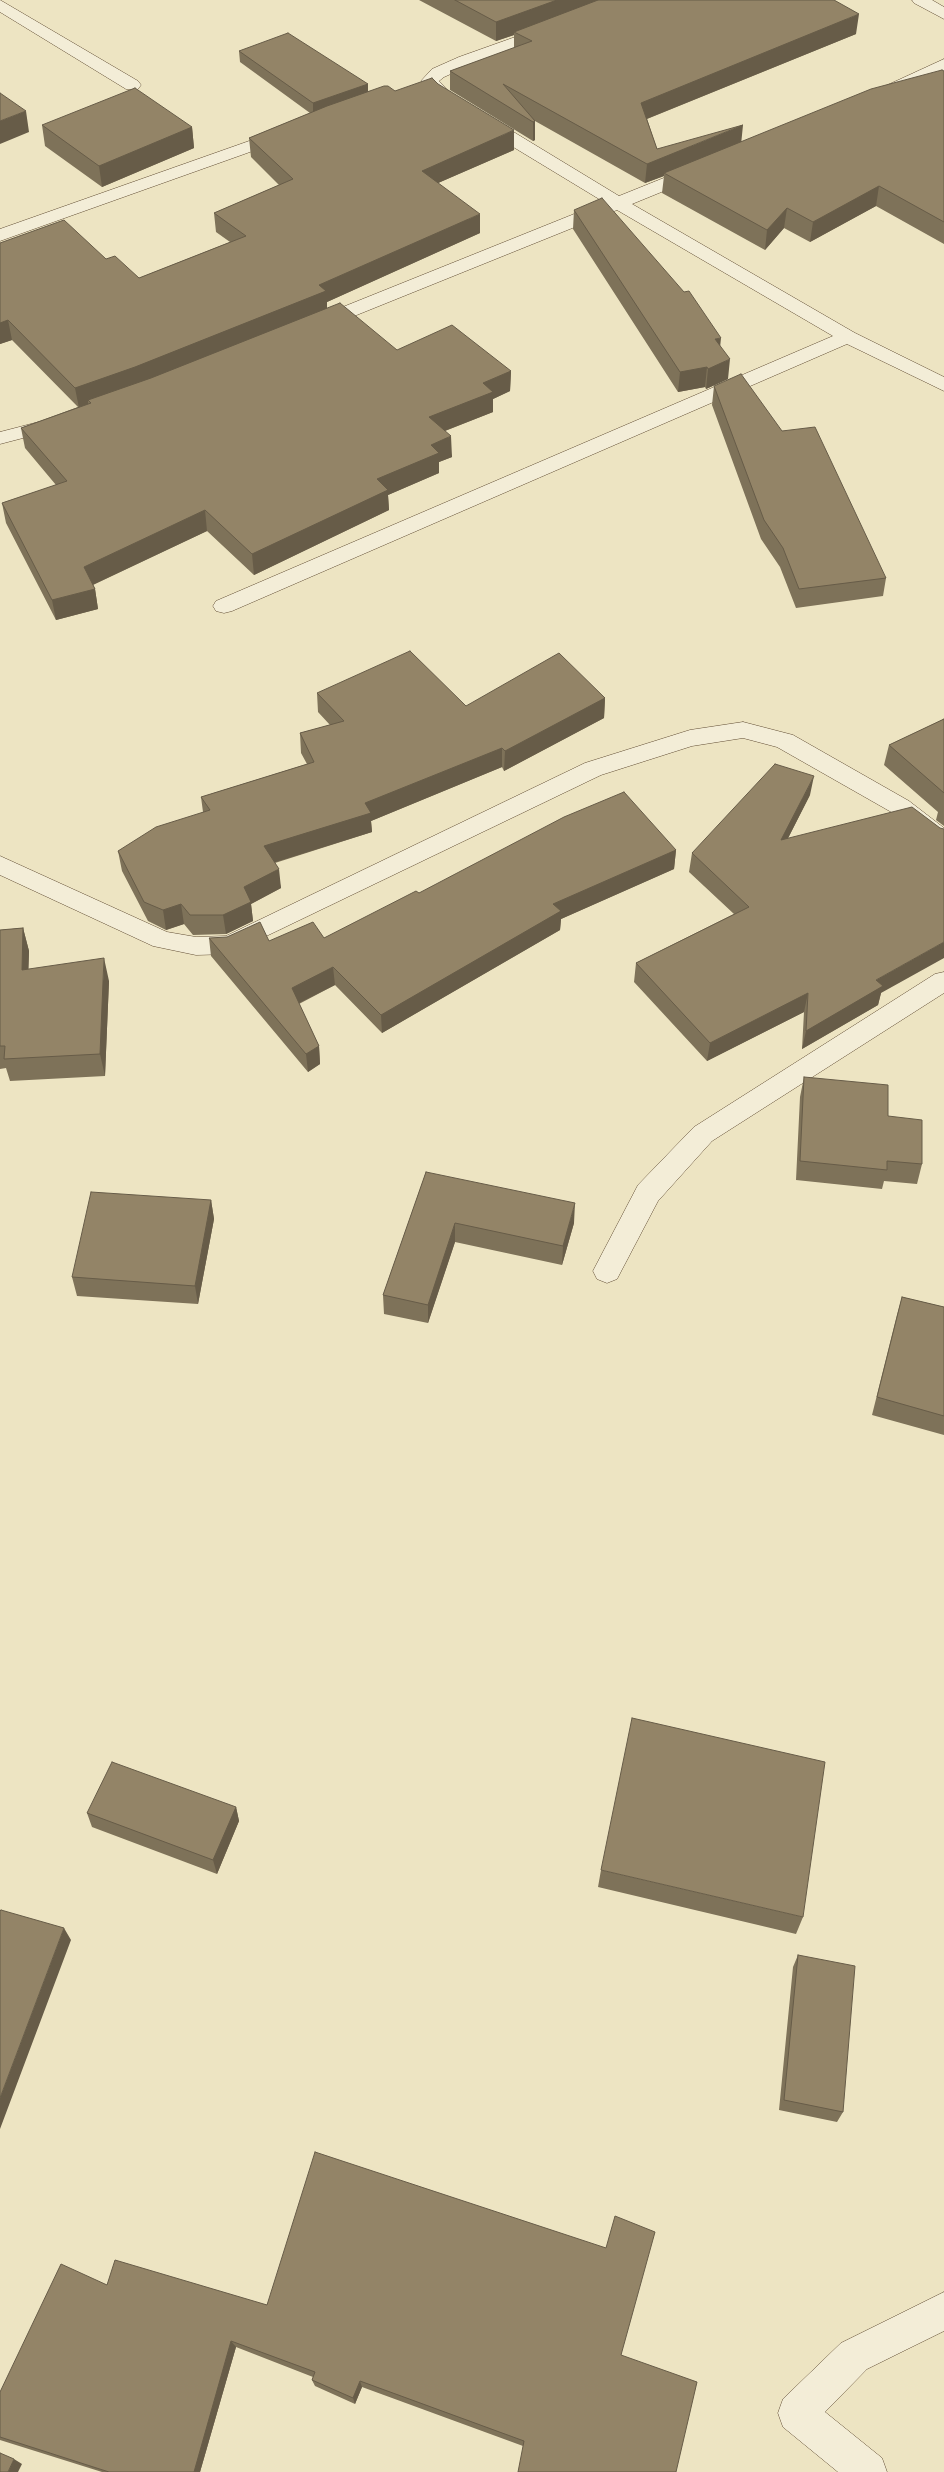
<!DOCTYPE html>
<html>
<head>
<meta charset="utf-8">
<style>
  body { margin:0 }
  canvas { display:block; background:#ede4c2 }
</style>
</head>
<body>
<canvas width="944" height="2472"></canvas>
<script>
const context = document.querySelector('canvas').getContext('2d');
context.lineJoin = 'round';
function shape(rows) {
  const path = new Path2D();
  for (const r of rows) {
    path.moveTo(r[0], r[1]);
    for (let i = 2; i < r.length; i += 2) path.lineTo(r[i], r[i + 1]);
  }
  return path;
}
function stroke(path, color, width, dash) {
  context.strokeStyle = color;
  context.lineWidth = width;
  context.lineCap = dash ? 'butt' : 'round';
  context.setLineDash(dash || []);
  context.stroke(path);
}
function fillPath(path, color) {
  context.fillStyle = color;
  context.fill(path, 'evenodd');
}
const minor = shape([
  [0,0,138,81,141,85,138,89,126,89,0,12,0,0],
  [912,0,932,0,944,7,944,19,914,3,912,0],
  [549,25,555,26,557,30,555,34,471,65,444,77,439,81,451,94,619,196,691,167,703,167,706,171,703,175,632,204,855,333,944,377,944,391,847,344,232,611,224,613,216,611,213,606,216,601,833,336,617,210,322,329,308,329,305,325,308,321,604,202,439,102,421,81,432,69,459,57,549,25],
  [944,59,944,71,893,96,881,96,878,92,881,88,944,59],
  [286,128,292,129,295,133,292,137,0,241,0,229,286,128],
  [58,417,65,419,68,423,65,427,0,444,0,432,58,417],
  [743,722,793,735,909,801,944,828,944,849,936,846,893,813,777,747,743,738,692,746,601,775,229,954,196,955,153,946,0,875,0,856,167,932,196,937,226,936,585,763,690,730,743,722],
  [944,972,944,993,712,1141,658,1201,617,1279,607,1283,597,1279,593,1271,638,1185,694,1127,935,974,944,972],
  [944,2292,944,2331,867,2369,825,2412,882,2458,887,2472,838,2472,783,2427,778,2413,783,2399,841,2343,944,2292]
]);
stroke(minor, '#614d34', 1);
fillPath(minor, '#f3edd7');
fillPath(shape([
  [419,0,834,0,856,34,647,119,657,149,741,142,944,71,944,244,876,206,810,242,784,228,765,250,662,193,664,176,645,183,535,121,535,140,533,141,450,90,450,71,514,48,514,35,496,41],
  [239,51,368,84,368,91,395,91,438,84,514,150,438,183,480,233,327,302,327,308,397,350,511,371,510,391,493,399,493,412,445,431,452,457,439,462,439,473,388,495,389,510,254,575,207,531,93,585,95,589,98,609,56,620,6,523,2,503,56,485,25,448,21,428,78,407,12,340,0,344,0,243,106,259,139,278,230,242,216,232,214,213,279,185,251,157,249,138,310,113,240,62],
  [42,125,192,127,194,148,102,187,45,146],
  [574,210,720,346,728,379,706,389,705,387,678,392,573,229],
  [714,386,886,578,883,596,796,608,780,567,761,539,712,405],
  [317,693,466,706,605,698,604,718,504,771,502,767,371,821,372,832,275,863,281,888,251,904,253,921,226,934,193,935,184,924,166,930,148,921,122,871,118,851,203,812,201,797,307,764,301,753,300,733,330,725,318,712],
  [944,719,944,826,936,820,938,812,884,765,889,745],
  [810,795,788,838,881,993,878,1005,802,1049,804,1012,707,1061,634,982,636,963,734,914,689,872,692,853],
  [676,850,674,869,561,919,560,930,382,1033,335,985,299,1004,319,1046,320,1064,308,1072,211,956,209,938,269,941,324,938,419,893],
  [23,928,29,951,28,969,109,981,105,1076,10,1081,6,1068,0,1069,0,930],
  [804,1077,922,1164,917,1184,884,1181,882,1189,796,1180,800,1097],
  [426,1172,574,1223,562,1265,455,1242,428,1323,384,1314,383,1295],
  [211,1200,214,1219,198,1304,77,1296,72,1277],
  [902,1297,944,1307,944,1435,872,1415,897,1315],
  [236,1807,239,1821,217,1874,92,1827,87,1813],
  [601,1870,803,1917,796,1934,598,1887],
  [798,1955,843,2112,837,2122,779,2110,793,1967],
  [107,2285,267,2305,621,2355,523,2446,362,2387,355,2404,315,2386,312,2380,313,2377,236,2347,200,2472,102,2472,0,2440,0,2392]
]), '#7e7259');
fillPath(shape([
  [557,0,609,0,514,32,514,35,496,41,496,22],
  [859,14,856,34,639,122,641,103],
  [368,84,368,95,313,114,313,103],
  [26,111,29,132,0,144,0,121],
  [535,121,535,140,533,141,533,122],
  [743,125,741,145,664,173,664,176,645,183,647,164],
  [192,127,194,148,102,187,99,166],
  [514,130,514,150,422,190,422,171],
  [879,186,876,206,810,242,813,222],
  [787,208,784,228,765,250,767,230],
  [480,214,480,233,327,302,327,311,91,403,88,400,88,405,79,408,75,388,319,285],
  [8,320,12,340,0,344,0,323],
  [721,338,719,358,715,339],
  [730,359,728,379,706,389,708,369],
  [707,367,705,387,678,392,680,372],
  [511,371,510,391,493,399,493,412,429,437,429,417,483,383],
  [451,436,452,457,439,462,439,473,388,495,389,510,254,575,252,554,431,445],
  [205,510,207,531,88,587,84,567],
  [95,589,98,609,56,620,52,600],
  [605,698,604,718,504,771,505,751],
  [502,748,502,767,371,821,372,832,266,865,264,846,365,803],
  [814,776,810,795,777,860,781,840],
  [676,850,674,869,561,919,560,930,382,1033,381,1015,553,904],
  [279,869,281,888,251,904,253,921,226,934,223,915,244,887],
  [181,904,184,924,166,930,163,910],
  [23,928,29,951,28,992,22,970],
  [944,942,944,958,881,993,878,1005,802,1049,806,1031,876,980],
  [104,958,109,981,105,1076,100,1054],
  [333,967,335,985,293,1006,292,988],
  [808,993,804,1012,707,1061,710,1043],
  [319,1046,320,1064,308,1072,306,1054],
  [211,1200,214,1219,198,1304,195,1286],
  [575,1203,574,1223,562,1265,563,1246],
  [455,1223,455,1242,428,1323,428,1305],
  [236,1807,239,1821,217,1874,213,1860],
  [64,1928,71,1940,0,2129,0,2098],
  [231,2341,236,2347,200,2472,194,2472],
  [360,2381,362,2387,355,2404,353,2398],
  [14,2459,22,2464,18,2472,8,2472]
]), '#675c48');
const building = shape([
  [455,0,557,0,496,22,455,0],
  [598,0,834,0,859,14,641,103,657,149,743,125,647,164,503,84,535,121,533,122,450,71,532,41,514,32,598,0],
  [288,33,368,84,313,103,239,51,288,33],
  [942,70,944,71,944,222,879,186,813,222,787,208,767,230,664,173,871,89,942,70],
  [432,78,438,84,514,130,422,171,480,214,319,285,326,291,135,367,75,388,8,320,0,323,0,243,64,220,106,259,115,256,139,278,246,236,214,213,293,179,249,138,327,106,384,86,388,86,395,91,432,78],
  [135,88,192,127,99,166,42,125,135,88],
  [0,93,26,111,0,121,0,93],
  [602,198,684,292,689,291,721,338,715,339,730,359,708,369,707,367,680,372,574,210,602,198],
  [340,303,397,350,452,325,511,371,483,383,493,392,429,417,451,436,431,445,439,453,377,479,388,490,252,554,205,510,84,567,95,589,52,600,2,503,67,481,21,428,91,403,88,400,151,378,340,303],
  [741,374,782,431,815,427,886,578,799,589,783,548,764,520,714,386,741,374],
  [410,651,466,706,559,653,605,698,505,751,502,748,365,803,371,813,264,846,279,869,244,887,251,902,223,915,190,915,181,904,163,910,144,902,118,851,156,827,210,810,201,797,314,762,300,733,344,721,317,693,410,651],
  [944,719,944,793,889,745,944,719],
  [775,764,814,776,781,840,912,807,940,828,944,829,944,942,876,980,883,986,806,1031,808,993,710,1043,636,963,749,907,692,853,775,764],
  [624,792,676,850,553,904,561,911,381,1015,333,967,292,988,319,1046,306,1054,209,938,227,937,260,922,269,941,313,922,324,938,416,891,419,893,564,817,624,792],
  [23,928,22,970,104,958,100,1054,4,1059,5,1046,0,1046,0,930,23,928],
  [804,1077,888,1085,888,1116,922,1120,922,1164,887,1161,887,1170,800,1161,804,1077],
  [426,1172,575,1203,563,1246,455,1223,428,1305,383,1295,426,1172],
  [91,1192,211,1200,195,1286,72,1277,91,1192],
  [902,1297,944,1307,944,1416,877,1397,902,1297],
  [632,1718,825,1762,803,1917,601,1870,632,1718],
  [112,1762,236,1807,213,1860,87,1813,112,1762],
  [1,1910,64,1928,0,2098,0,1911,1,1910],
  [798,1955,855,1966,843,2112,784,2100,798,1955],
  [315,2152,606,2248,615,2216,655,2232,621,2355,697,2382,676,2472,518,2472,524,2441,360,2381,353,2398,312,2380,315,2372,231,2341,194,2472,109,2472,0,2437,0,2392,61,2264,107,2285,115,2260,267,2305,315,2152],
  [0,2453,14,2459,8,2472,0,2472,0,2453]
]);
fillPath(building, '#938467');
stroke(building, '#675c48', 1);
</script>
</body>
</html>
